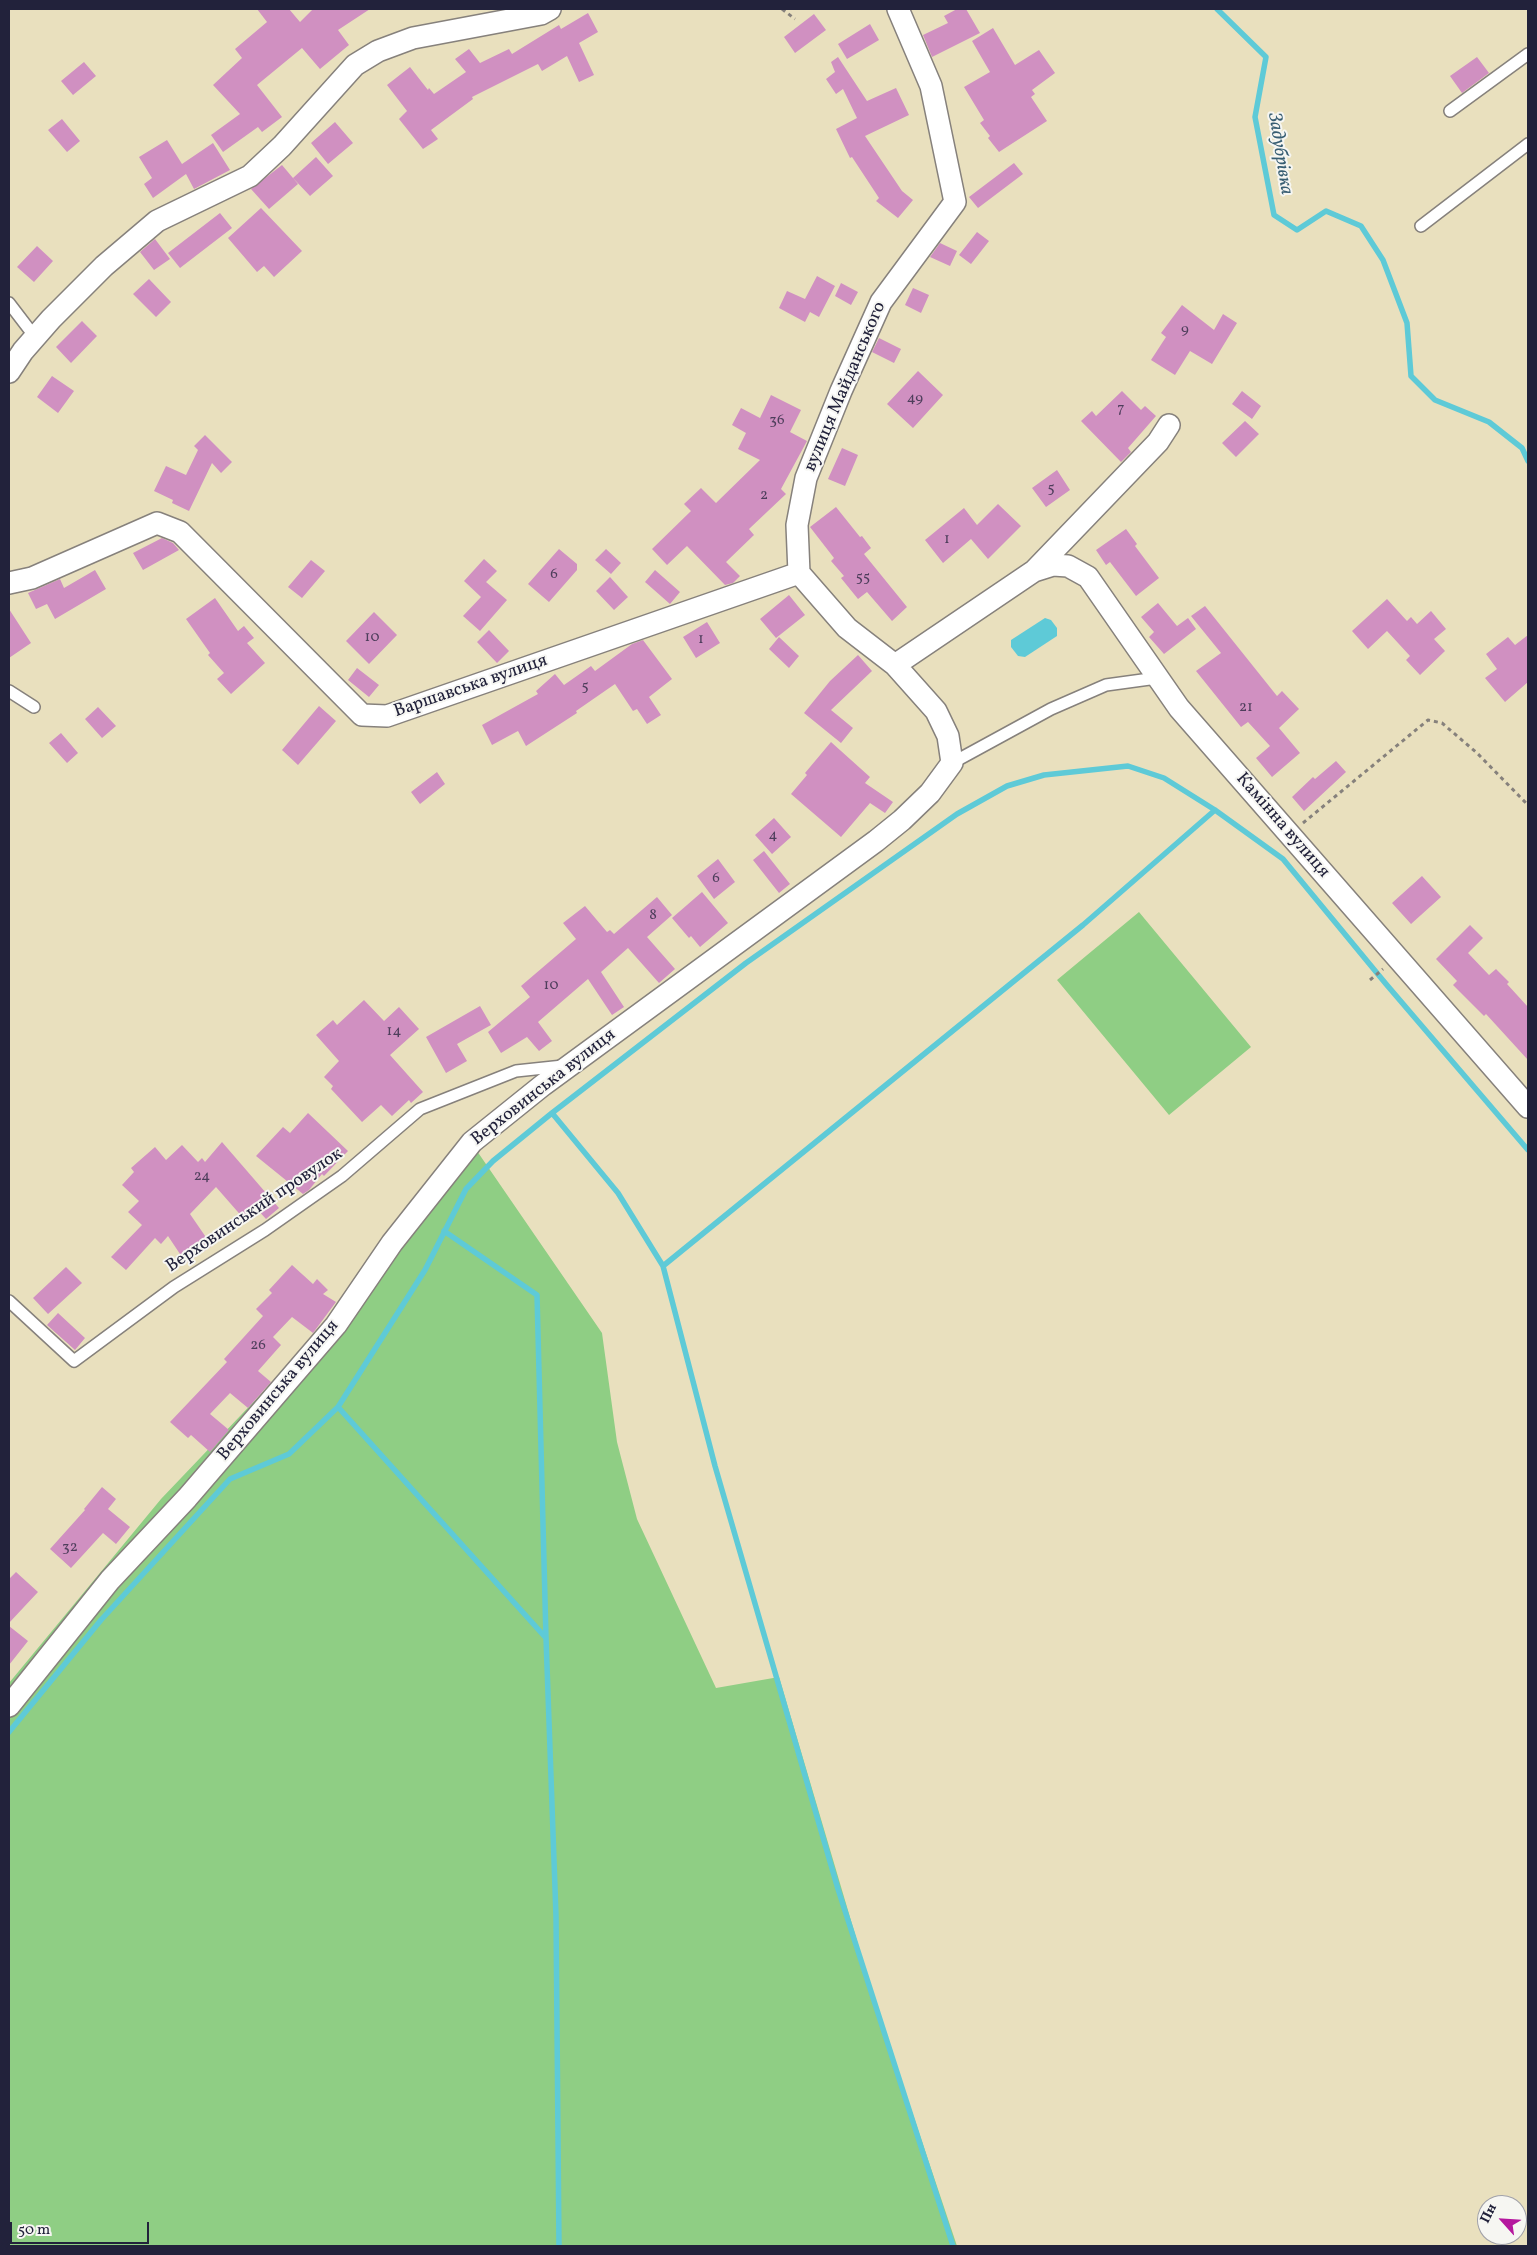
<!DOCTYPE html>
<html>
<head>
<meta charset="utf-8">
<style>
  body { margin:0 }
  #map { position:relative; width:1537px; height:2255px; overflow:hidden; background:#e9e0be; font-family:Vollkorn,serif }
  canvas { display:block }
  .frame { position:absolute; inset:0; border:10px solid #22223b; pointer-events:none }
  .north { position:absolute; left:1477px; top:2195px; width:50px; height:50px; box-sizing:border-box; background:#f6f6f2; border:1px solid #a1a1a9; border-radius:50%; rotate:296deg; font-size:14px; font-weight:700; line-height:20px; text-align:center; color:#22223b }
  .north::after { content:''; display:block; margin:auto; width:18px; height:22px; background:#b5179e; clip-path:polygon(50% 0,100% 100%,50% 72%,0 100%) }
  .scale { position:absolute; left:10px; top:2222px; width:139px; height:22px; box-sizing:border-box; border:2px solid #22223b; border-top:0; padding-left:6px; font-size:15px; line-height:18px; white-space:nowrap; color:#22223b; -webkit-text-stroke:4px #f6f6f2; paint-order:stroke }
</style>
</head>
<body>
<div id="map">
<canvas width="1537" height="2255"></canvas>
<div class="frame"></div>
<div class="north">Пн</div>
<div class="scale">50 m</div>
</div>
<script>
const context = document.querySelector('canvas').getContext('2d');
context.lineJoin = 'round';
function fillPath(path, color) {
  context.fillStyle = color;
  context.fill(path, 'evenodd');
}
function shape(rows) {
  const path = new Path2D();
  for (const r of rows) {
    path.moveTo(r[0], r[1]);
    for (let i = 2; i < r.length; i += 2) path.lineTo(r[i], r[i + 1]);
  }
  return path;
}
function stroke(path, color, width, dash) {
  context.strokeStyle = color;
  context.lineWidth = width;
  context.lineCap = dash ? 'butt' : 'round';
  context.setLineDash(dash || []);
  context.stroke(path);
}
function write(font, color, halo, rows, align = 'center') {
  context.font = font + ' Vollkorn,serif';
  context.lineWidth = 4;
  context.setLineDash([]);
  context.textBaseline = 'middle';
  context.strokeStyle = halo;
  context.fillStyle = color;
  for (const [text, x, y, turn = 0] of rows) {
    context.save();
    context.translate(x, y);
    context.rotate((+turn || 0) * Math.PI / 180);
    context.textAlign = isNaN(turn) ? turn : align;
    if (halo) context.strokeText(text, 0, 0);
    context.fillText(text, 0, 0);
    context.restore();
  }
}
fillPath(shape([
  [1139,912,1251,1047,1169,1115,1057,980],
  [466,1135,602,1333,617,1442,637,1519,716,1688,779,1677,873,1995,957,2246,9,2246,9,1683,161,1499,302,1351]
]), '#8fce84');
fillPath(shape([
  [1045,618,1051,620,1057,628,1057,636,1025,657,1018,656,1011,647,1011,640]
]), '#5ecad7');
stroke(shape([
  [1217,9,1266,57,1255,117,1274,215,1297,230,1326,211,1361,226,1383,260,1407,323,1411,376,1435,400,1489,422,1522,448,1528,461],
  [552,1113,618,1193,663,1266,715,1466,838,1889,953,2246],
  [444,1231,537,1295,546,1638,556,1916,559,2246],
  [663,1266,1083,925,1215,810],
  [546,1638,338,1407,425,1270,466,1189,493,1161,552,1113,746,963,957,814,1007,786,1044,775,1128,766,1164,778,1215,810,1283,859,1386,984,1528,1150],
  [9,1732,101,1620,230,1479,289,1454,338,1407]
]), '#5ecad7', 5.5);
fillPath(shape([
  [257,9,289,9,300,22,313,9,370,9,338,30,349,45,320,69,302,48,257,85,282,117,262,132,258,127,223,152,211,135,240,114,213,85,242,58,235,49,267,22],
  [957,9,966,9,980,33,932,57,923,35,948,23,944,16],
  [588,13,598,32,579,43,594,75,579,82,567,56,542,71,538,64,472,97,473,99,431,130,438,139,423,149,399,119,407,111,387,85,410,67,428,90,429,88,434,94,466,72,455,59,469,49,480,63,509,49,512,54,559,25,561,29],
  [814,14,826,30,795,53,784,37],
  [870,24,879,40,847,59,838,44],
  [993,28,1015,65,1039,50,1055,73,1032,90,1035,94,1031,97,1047,121,999,152,988,138,990,136,980,123,984,120,964,87,990,72,972,41],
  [838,57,867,101,896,88,909,115,865,136,902,191,913,200,898,218,876,201,879,198,852,157,850,158,836,129,857,118,843,89,836,94,826,79,835,72,831,62],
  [1477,57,1489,73,1462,93,1450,76],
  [84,62,96,76,73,95,61,81],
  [62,119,80,141,67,152,48,130],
  [335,122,353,143,328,164,311,143],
  [167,140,182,164,213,143,230,170,194,189,186,174,153,198,144,184,152,178,139,157],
  [316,157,333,176,310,196,293,178],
  [1014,163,1023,174,978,208,969,197],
  [282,165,298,184,269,209,251,189],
  [261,208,302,251,274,277,264,266,257,272,228,238],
  [220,213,232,228,180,268,168,253],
  [977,232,989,241,971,264,959,255],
  [155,239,170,259,154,270,140,252],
  [940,243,957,251,950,266,930,257],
  [37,246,53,261,34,282,17,267],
  [817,276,835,286,819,317,810,312,805,322,779,308,787,291,805,299],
  [149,279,171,302,156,317,133,294],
  [841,283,858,292,851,305,835,296],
  [913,288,929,295,921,313,905,305],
  [1182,305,1214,330,1223,314,1237,323,1212,364,1190,351,1175,375,1151,360,1166,337,1161,333],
  [82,321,97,336,71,363,56,347],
  [879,338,901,349,894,363,872,352],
  [918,371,943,395,913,428,887,404],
  [52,376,74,391,58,413,37,397],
  [1122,391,1141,410,1145,406,1156,416,1128,448,1131,452,1121,462,1081,421,1092,411,1096,416],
  [1242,391,1261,406,1252,419,1232,404],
  [771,395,801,410,790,432,807,441,781,489,786,494,749,529,754,535,726,562,740,576,733,583,725,585,687,546,667,565,652,549,691,511,684,504,701,488,716,503,760,460,738,449,746,433,732,425,741,408,760,418],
  [1245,421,1259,434,1236,457,1222,443],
  [205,435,232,462,221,473,212,463,189,511,172,503,173,500,154,491,166,466,186,475,198,450,194,446],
  [842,448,858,455,845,486,828,479],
  [1057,470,1070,490,1046,507,1032,488],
  [998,504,1021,526,988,559,971,539,943,563,925,540,964,508,977,525],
  [836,507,860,537,862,536,871,548,864,554,907,607,892,621,867,592,858,599,841,578,844,576,831,561,834,558,810,527],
  [1126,529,1137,544,1135,546,1159,578,1136,596,1110,562,1106,565,1096,550],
  [162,538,173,543,179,550,143,570,133,553],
  [559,549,577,564,577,570,549,602,528,584],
  [606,549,621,563,611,574,595,560],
  [484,559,497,571,486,582,507,600,480,631,463,616,481,597,464,581],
  [311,560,325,571,302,598,288,587],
  [95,570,106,589,55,619,47,604,36,609,28,593,60,579,64,588],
  [655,570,680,592,670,604,645,582],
  [610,577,628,597,614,610,596,591],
  [789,595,805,615,776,638,760,619],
  [215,598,238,631,244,626,254,638,247,643,265,663,231,694,217,679,224,673,208,655,210,653,186,619],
  [1387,599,1407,621,1411,617,1417,624,1431,611,1446,629,1434,639,1445,651,1420,675,1406,660,1410,656,1387,631,1368,649,1352,631],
  [1158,603,1177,626,1188,618,1196,629,1164,654,1149,637,1154,632,1141,617],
  [1205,606,1277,696,1282,691,1299,709,1279,728,1300,753,1272,777,1256,758,1270,746,1248,722,1241,727,1196,671,1221,653,1191,616],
  [9,609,31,643,9,658],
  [374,612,397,635,369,664,346,641],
  [707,622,720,643,696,658,683,637],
  [489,630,509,651,497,663,477,642],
  [1528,635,1528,682,1505,702,1485,678,1497,669,1486,654,1508,637,1515,645],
  [779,637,799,656,789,668,769,649],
  [643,640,672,679,649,697,661,715,647,724,637,709,633,711,615,684,576,711,577,713,526,746,518,731,492,745,482,725,538,694,536,691,555,674,564,685,591,666,595,671,632,644],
  [858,655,872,671,831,710,853,728,841,743,804,713,830,681],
  [357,668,379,685,369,697,348,680],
  [319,706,336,721,298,765,282,750],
  [98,707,116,726,102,738,85,719],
  [61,733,78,753,67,763,49,743],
  [831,742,870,777,865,783,893,802,885,813,870,803,841,837,791,794,807,775,805,773],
  [1336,761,1346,772,1304,811,1292,797,1313,777,1315,779],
  [437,772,445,784,420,804,411,792],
  [774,818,791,837,772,854,755,835],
  [764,851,790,884,779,893,753,860],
  [718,859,735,882,714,899,697,876],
  [1422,876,1441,897,1411,924,1392,903],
  [702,892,728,923,700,947,691,936,689,938,672,918],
  [657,897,672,915,647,937,675,969,659,983,628,948,601,972,624,1007,612,1015,588,979,538,1022,552,1041,539,1051,527,1037,501,1053,488,1032,530,997,521,986,576,939,563,923,585,906,607,932,610,930,614,934],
  [1470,925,1483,938,1468,953,1489,975,1496,969,1509,982,1507,984,1528,1007,1528,1060,1486,1014,1484,1016,1453,985,1457,981,1436,959],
  [364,1000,384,1021,399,1007,419,1029,390,1055,423,1092,411,1103,409,1100,392,1116,381,1105,362,1122,331,1089,333,1086,324,1077,339,1061,316,1035,333,1020,337,1025],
  [480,1006,491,1025,457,1044,467,1061,446,1073,426,1037],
  [308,1113,348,1151,324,1176,322,1174,309,1190,303,1194,256,1156,283,1127,290,1133],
  [222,1142,279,1208,266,1219,256,1208,244,1219,216,1187,190,1214,212,1246,186,1263,168,1236,161,1244,155,1238,126,1270,111,1257,142,1225,128,1212,139,1201,122,1185,134,1172,131,1168,155,1147,166,1160,182,1145,198,1162,202,1158,205,1162],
  [292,1265,313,1284,317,1279,328,1290,323,1294,336,1302,313,1333,292,1317,273,1337,281,1345,258,1371,271,1382,248,1408,230,1393,210,1414,229,1430,210,1452,191,1435,188,1438,170,1422,227,1362,224,1359,263,1316,256,1309,272,1293,269,1290],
  [66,1267,82,1283,48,1314,33,1298],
  [58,1313,85,1338,75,1350,47,1325],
  [102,1487,116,1499,108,1509,130,1527,116,1544,103,1533,71,1568,50,1549,85,1510,84,1509],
  [16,1572,38,1592,9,1623,9,1579],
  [9,1626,28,1641,9,1665]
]), '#d090c1');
const service = shape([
  [1450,111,1528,54],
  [1421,226,1528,144],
  [9,303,35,337],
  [9,691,34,707],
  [952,763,1051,709,1106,685,1157,678],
  [9,1301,74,1361,174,1287,265,1230,342,1176,420,1109,516,1071,563,1066]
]);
const minor = shape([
  [9,372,23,351,51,319,104,266,157,221,250,176,282,146,355,65,378,51,413,38,541,14,550,9],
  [1034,571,1158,442,1169,425],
  [9,583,32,578,157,523,180,532,362,715,387,716,799,573],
  [895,665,1034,571,1053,565,1068,566,1088,577,1179,708,1528,1107],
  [9,1706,110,1580,187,1498,336,1325,392,1243,472,1142,543,1085,876,841,902,820,930,793,952,763,948,736,936,711,895,665,847,628,799,573,797,525,806,478,841,391,881,302,955,202,931,86,898,9]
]);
stroke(service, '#86817c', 14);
stroke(minor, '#86817c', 24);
stroke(shape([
  [782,9,795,19],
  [1303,823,1428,720,1442,723,1477,753,1528,805],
  [1370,980,1383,969]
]), '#86817c', 3, [4, 4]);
stroke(service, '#fff', 11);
stroke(minor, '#fff', 21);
write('15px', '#4e3e5c', null, [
  ["9",1185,330],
  ["49",915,399],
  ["7",1121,409],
  ["36",777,421],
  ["5",1051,489],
  ["2",764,496],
  ["1",947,540],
  ["6",554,575],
  ["55",863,578],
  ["10",372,638],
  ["1",701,640],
  ["5",585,687],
  ["21",1246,708],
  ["4",773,836],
  ["6",716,879],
  ["8",653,916],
  ["10",551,986],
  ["14",394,1032],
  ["24",202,1177],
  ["26",258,1346],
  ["32",70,1548]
]);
write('18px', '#22223b', '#f6f6f2', [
  ["вулиця Майданського",846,387,-67],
  ["Варшавська вулиця",471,687,-19],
  ["Камінна вулиця",1282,826,49],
  ["Верховинська вулиця",544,1088,-38],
  ["Верховинський провулок",255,1211,-34],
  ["Верховинська вулиця",279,1391,-50]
]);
write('italic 19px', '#375d72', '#f6f6f2', [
  ["Задубрівка",1279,154,81]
]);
</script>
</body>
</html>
